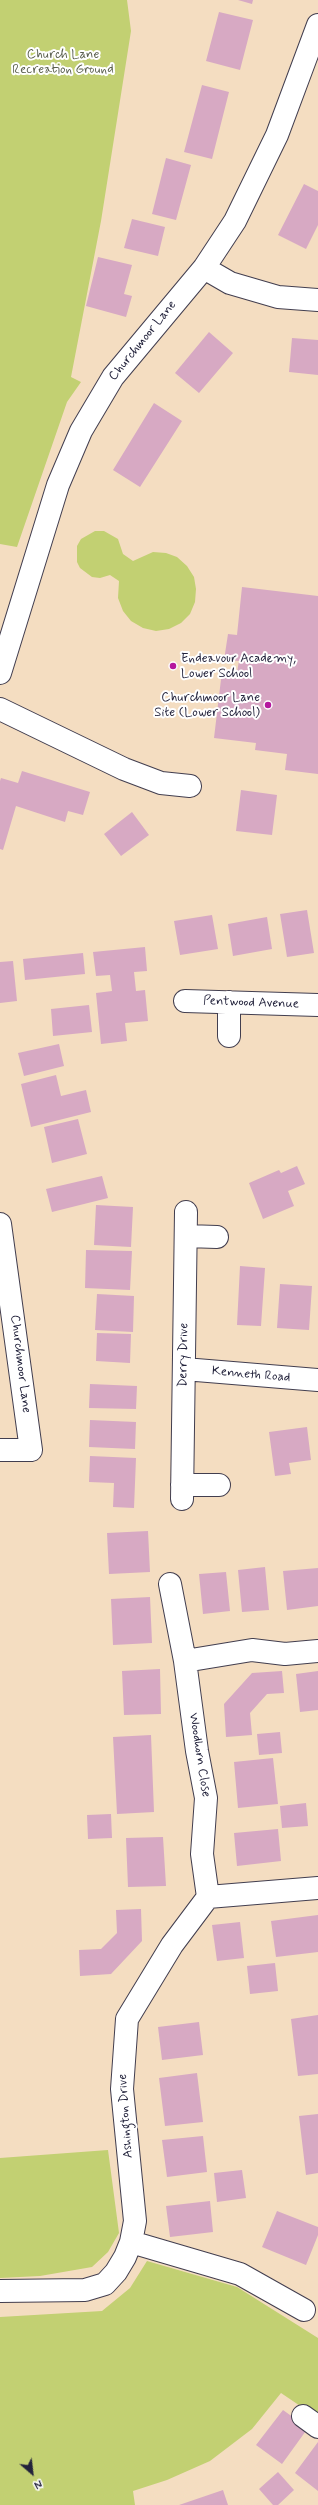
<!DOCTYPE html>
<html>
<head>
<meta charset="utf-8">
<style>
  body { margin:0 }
  #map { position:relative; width:318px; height:2505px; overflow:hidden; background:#f4ddc1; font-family:Mynerve,sans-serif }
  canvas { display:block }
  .north { position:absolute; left:12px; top:2453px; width:40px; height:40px; -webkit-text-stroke:3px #fff; paint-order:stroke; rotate:152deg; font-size:11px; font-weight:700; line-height:16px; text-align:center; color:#22223b }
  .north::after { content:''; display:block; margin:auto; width:14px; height:18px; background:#22223b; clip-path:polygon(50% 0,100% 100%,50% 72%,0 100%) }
</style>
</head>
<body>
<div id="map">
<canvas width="318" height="2505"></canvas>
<div class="north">N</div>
</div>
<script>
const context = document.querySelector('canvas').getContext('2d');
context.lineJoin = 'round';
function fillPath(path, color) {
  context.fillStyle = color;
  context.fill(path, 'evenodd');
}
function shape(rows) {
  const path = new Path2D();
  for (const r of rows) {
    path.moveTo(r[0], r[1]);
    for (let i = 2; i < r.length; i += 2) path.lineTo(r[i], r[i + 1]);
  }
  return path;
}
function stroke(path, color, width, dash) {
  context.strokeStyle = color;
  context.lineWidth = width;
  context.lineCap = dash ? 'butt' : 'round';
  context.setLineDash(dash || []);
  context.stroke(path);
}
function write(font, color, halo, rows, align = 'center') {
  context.font = font + ' Mynerve,sans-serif';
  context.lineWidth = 4;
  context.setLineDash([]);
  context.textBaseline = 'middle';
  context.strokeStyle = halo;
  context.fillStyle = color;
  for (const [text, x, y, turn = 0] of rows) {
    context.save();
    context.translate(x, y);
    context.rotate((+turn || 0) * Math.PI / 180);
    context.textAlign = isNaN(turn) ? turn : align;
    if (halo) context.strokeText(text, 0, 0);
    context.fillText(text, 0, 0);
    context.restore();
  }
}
fillPath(shape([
  [0,0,127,0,131,31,101,221,71,377,81,382,67,402,17,547,0,544],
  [95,531,104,531,118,539,123,554,133,561,153,552,166,553,177,557,187,566,194,577,196,589,195,602,190,614,181,623,169,629,156,631,143,628,131,621,123,611,118,598,119,581,110,575,100,578,92,577,80,568,77,562,77,546,81,539],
  [108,2150,119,2233,108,2252,92,2267,40,2276,0,2278,0,2158],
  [147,2261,237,2287,318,2338,318,2418,281,2393,252,2429,210,2461,167,2480,133,2491,135,2505,0,2505,0,2317,102,2311,130,2288]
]), '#c2d072');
fillPath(shape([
  [238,0,253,0,252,4],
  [219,12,253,20,240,70,206,61],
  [202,85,229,92,212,159,184,152],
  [166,158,191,165,176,220,152,214],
  [304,184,318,191,318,225,306,249,278,235],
  [132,219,165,227,158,256,124,248],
  [98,257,132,265,124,294,132,296,126,317,86,306],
  [209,332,233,353,199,393,175,373],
  [292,338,318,340,318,375,289,372],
  [154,403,182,421,140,487,113,470],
  [242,587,318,596,318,774,285,770,287,754,255,750,256,743,214,738,222,671,237,672,239,661,224,660,228,634,237,635],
  [22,771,90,792,83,815,68,811,65,822,16,806,3,850,0,849,0,781,1,778,18,783],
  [241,790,277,795,272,835,236,831],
  [132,812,149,835,121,856,104,834],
  [307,910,314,953,287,957,280,914],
  [212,915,218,949,180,955,174,921],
  [267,917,272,949,233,956,228,924],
  [145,947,147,971,134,972,136,991,145,990,148,1021,125,1023,127,1041,101,1044,96,993,112,991,110,975,96,976,93,952],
  [83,953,85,974,25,980,23,959],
  [13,961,17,1001,0,1003,0,962],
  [89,1005,92,1032,53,1036,51,1009],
  [59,1044,64,1066,24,1076,18,1053],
  [56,1075,61,1096,86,1090,91,1112,31,1127,21,1084],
  [78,1119,87,1154,52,1163,44,1127],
  [297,1166,305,1184,288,1191,294,1206,263,1219,249,1183,279,1170,281,1173],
  [102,1176,108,1198,52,1212,46,1189],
  [96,1205,133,1207,131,1247,94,1245],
  [86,1250,132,1251,130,1290,85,1288],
  [240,1266,265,1268,261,1326,237,1325],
  [280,1284,312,1286,309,1330,277,1328],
  [97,1294,134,1296,133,1332,95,1330],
  [97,1333,131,1334,130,1363,96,1361],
  [90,1384,137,1386,136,1409,89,1408],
  [90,1420,136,1422,135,1449,89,1447],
  [307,1427,311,1460,289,1463,291,1474,275,1476,269,1432],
  [90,1456,136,1458,134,1508,113,1507,114,1483,89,1482],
  [148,1531,150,1572,109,1574,107,1533],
  [265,1567,269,1610,242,1612,238,1570],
  [318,1568,318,1606,287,1610,283,1571],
  [226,1572,230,1611,203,1614,199,1574],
  [150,1597,152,1643,113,1645,111,1599],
  [160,1669,161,1714,124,1715,122,1671],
  [282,1671,284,1693,267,1694,250,1713,252,1735,226,1737,224,1704,252,1673],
  [318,1671,318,1710,300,1712,296,1674],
  [280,1732,282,1753,259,1755,257,1734],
  [151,1735,154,1812,117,1814,113,1737],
  [273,1758,278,1804,238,1808,234,1762],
  [306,1803,308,1826,282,1828,280,1806],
  [111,1814,112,1838,88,1839,87,1815],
  [278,1829,281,1861,237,1866,234,1833],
  [163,1837,166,1886,128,1887,126,1838],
  [141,1909,142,1941,111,1974,80,1976,79,1950,101,1949,117,1933,116,1910],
  [318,1915,318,1952,276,1957,271,1921],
  [240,1922,244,1958,217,1961,212,1925],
  [275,1963,278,1991,250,1994,247,1966],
  [318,2015,318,2074,298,2076,291,2019],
  [199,2022,203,2055,162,2060,158,2027],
  [197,2073,203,2122,165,2126,159,2078],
  [318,2114,318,2173,306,2175,299,2116],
  [203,2136,207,2172,167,2177,162,2140],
  [242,2170,246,2198,217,2202,214,2173],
  [210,2201,213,2232,170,2237,166,2206],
  [277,2211,318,2227,318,2235,306,2265,262,2247],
  [283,2410,308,2428,282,2464,256,2445],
  [318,2442,318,2491,295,2473],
  [278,2472,294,2490,278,2505,273,2505,259,2489],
  [223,2490,228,2505,179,2505]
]), '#d7a9c3');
const minor = shape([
  [204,268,230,283,278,297,318,300],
  [0,673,58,485,81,431,113,377,204,268,235,221,277,135,318,25],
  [0,709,124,769,161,783,190,786],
  [185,1001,318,1005],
  [229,1036,229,1002],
  [0,1224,31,1450,0,1450],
  [186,1236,217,1237],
  [184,1369,318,1380],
  [182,1485,219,1485],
  [182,1499,186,1212],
  [170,1584,185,1661,197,1751,206,1798,202,1854,208,1897],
  [185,1661,252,1650,285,1654,318,1651],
  [131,2242,240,2274,304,2310],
  [0,2291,85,2290,105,2284,116,2272,125,2257,131,2242,135,2221,122,2089,127,2019,172,1945,208,1897,318,1888],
  [303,2416,318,2427]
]);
stroke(minor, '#423e4f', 24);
stroke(minor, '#fff', 22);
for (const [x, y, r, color] of [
  [173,666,4,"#b5179e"],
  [268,705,4,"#b5179e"]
]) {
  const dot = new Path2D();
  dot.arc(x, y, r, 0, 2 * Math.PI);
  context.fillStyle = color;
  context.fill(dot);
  stroke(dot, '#fff', 1.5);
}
write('13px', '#5a5f4e', '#fff', [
  ["Church Lane",63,55],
  ["Recreation Ground",63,70]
]);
write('13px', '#22223b', '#fff', [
  ["Churchmoor Lane",143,341,-51],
  ["Pentwood Avenue",251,1003,2],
  ["Derry Drive",184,1355,-89],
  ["Churchmoor Lane",20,1364,83],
  ["Kenneth Road",251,1375,5],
  ["Woodhorn Close",199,1755,81],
  ["Ashington Drive",126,2116,-94]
]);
write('13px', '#22223b', '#fff', [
  ["Endeavour Academy,",181,659],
  ["Lower School",181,674],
  ["Churchmoor Lane",260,698,"right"],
  ["Site (Lower School)",260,713,"right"]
], 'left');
</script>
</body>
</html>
